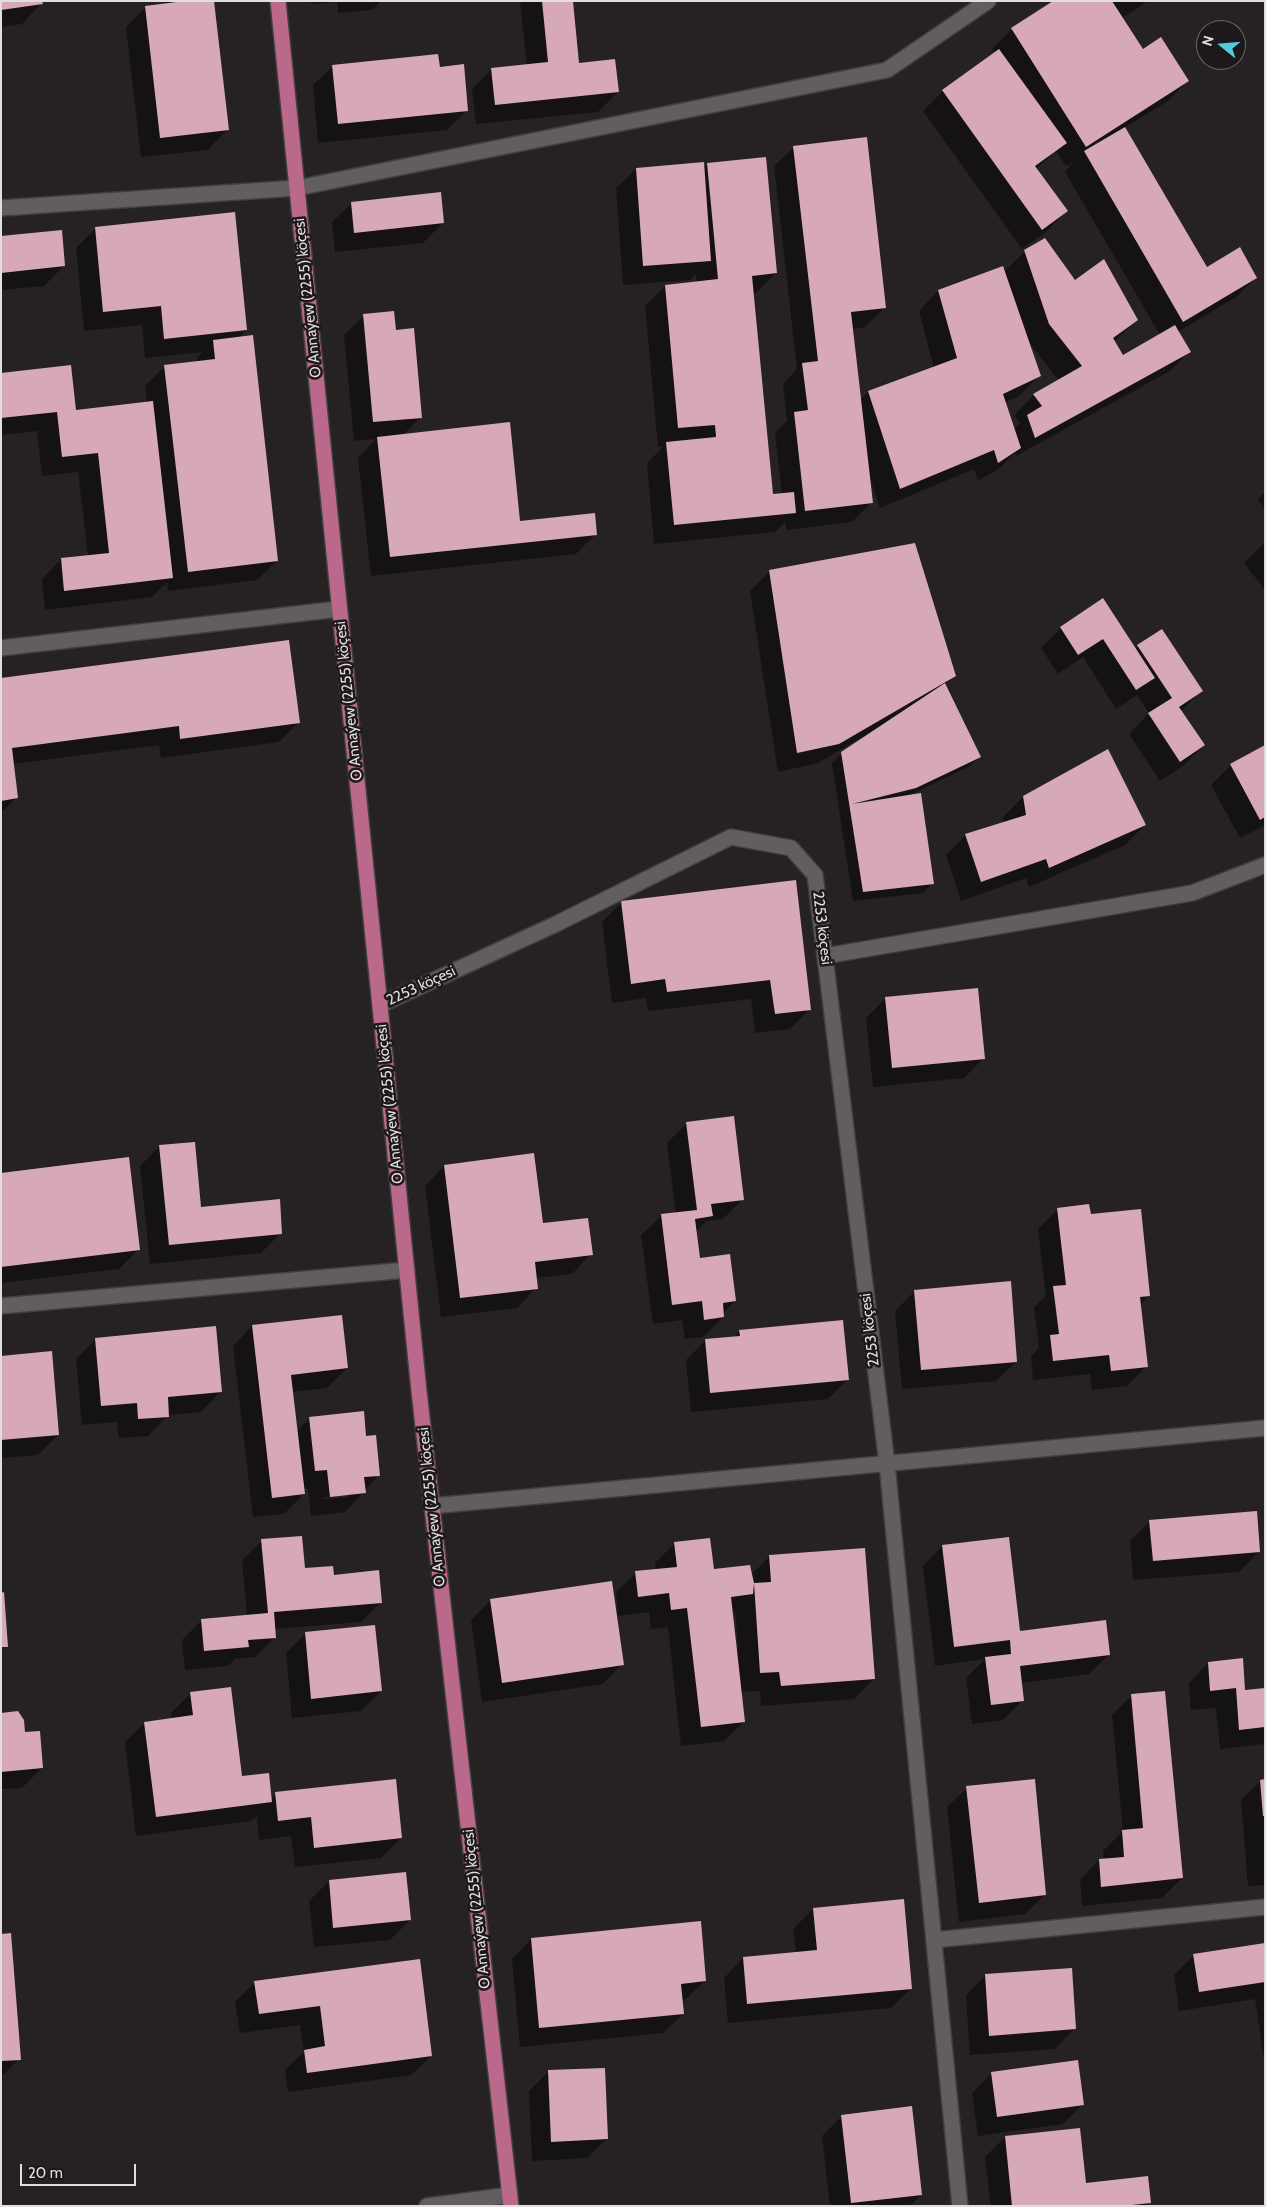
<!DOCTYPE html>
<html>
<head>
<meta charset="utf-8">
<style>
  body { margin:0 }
  #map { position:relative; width:1266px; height:2207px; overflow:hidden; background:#262223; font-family:Cabin,sans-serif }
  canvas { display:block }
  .frame { position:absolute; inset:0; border:2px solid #e1dedf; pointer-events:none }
  .north { position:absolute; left:1196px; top:20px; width:50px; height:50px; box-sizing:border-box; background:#1d181a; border:1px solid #6b6769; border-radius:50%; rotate:287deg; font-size:14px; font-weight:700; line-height:20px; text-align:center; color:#e1dedf }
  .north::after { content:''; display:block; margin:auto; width:18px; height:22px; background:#53cbda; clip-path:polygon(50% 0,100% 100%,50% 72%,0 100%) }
  .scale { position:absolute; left:20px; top:2164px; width:116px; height:22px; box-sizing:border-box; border:2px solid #e1dedf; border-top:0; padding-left:6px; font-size:15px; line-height:18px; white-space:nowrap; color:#e1dedf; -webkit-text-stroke:4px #1d181a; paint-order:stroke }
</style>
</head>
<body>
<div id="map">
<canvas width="1266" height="2207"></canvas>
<div class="frame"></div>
<div class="north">N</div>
<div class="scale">20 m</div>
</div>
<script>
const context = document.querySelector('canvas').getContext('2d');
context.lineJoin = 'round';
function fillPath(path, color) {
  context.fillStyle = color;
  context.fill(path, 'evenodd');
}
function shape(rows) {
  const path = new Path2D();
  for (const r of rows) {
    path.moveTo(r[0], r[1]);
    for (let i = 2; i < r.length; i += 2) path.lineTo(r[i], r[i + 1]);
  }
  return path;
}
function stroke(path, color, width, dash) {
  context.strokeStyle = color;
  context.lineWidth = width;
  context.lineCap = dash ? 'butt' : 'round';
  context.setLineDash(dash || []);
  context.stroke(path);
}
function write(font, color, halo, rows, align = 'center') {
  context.font = font + ' Cabin,sans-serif';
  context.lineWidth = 5;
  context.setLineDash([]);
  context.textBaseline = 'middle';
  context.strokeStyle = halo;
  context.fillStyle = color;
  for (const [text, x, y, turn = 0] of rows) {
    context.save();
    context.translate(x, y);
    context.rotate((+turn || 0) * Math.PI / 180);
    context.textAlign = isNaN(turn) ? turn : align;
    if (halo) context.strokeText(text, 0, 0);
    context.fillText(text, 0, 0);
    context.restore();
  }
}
fillPath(shape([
  [1,1,41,4,22,24,1,27],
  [164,1,213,1,227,130,208,150,141,157,126,27,146,7,165,5],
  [311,1,381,1,372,10,338,13,337,2,311,4],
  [520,1,572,1,578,64,618,92,598,112,476,124,472,89,492,69,527,65],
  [1056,1,1148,1,1122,18,1142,51,1187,81,1168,101,1124,128,1206,269,1256,278,1236,297,1178,332,1189,352,1170,371,1016,456,1015,453,1000,468,978,481,974,469,880,508,870,478,872,502,852,522,786,530,785,522,775,532,654,544,647,463,663,447,658,447,645,306,665,286,697,283,696,274,690,280,623,285,616,188,636,169,703,168,707,164,776,273,756,293,753,293,771,495,782,494,775,433,787,421,783,384,797,369,774,166,794,147,885,307,865,327,852,329,860,400,868,392,934,368,919,311,938,291,1002,268,1004,272,1025,251,1137,319,1114,342,1123,357,1160,335,1065,172,1075,160,1066,166,1056,151,1036,169,1066,211,1047,231,1022,249,923,111,943,91,995,54,992,49,1012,29],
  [1028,341,1059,381,1034,395,1014,415,1020,423,1014,430,1004,403,1019,396,1039,376],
  [333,66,467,110,447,130,318,143,313,85],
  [352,203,443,223,423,243,335,252,332,222],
  [96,228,246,330,238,339,277,561,257,580,168,591,167,582,152,597,45,610,42,579,61,559,88,556,78,472,42,476,37,431,1,435,1,374,75,412,147,403,145,386,165,366,194,363,202,352,145,358,142,325,84,331,76,248],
  [1,237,64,266,44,286,1,290],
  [364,316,395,331,421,417,403,435,519,522,596,534,576,554,371,576,358,458,376,439,354,441,344,335],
  [1265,492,1265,510,1258,499],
  [1265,542,1265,590,1244,563],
  [770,571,954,675,945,685,980,756,970,766,908,796,933,883,923,893,853,901,832,763,842,753,864,739,862,737,818,763,778,772,750,591],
  [1103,600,1135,649,1161,630,1201,691,1181,711,1204,745,1184,765,1160,781,1129,734,1149,713,1137,695,1116,709,1083,657,1058,674,1041,648,1061,628],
  [1,680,299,722,279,742,161,758,159,745,12,764,16,798,1,813],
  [1265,746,1265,825,1240,838,1211,785,1231,765],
  [1023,797,1145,825,1125,845,1029,887,1026,878,961,901,946,855,966,835,1004,823,1003,817],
  [795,881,810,1009,790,1029,755,1033,751,999,648,1011,646,998,612,1003,602,922,622,902],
  [886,998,983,1059,964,1078,873,1087,866,1018],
  [687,1123,743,1199,723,1219,706,1221,696,1232,699,1259,735,1301,723,1313,723,1317,703,1337,685,1339,682,1320,653,1324,641,1235,661,1216,676,1214,667,1143],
  [160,1146,200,1208,281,1233,261,1253,150,1264,140,1166],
  [444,1166,542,1225,591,1254,572,1274,535,1278,536,1288,517,1308,441,1317,425,1186],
  [1,1175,139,1249,119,1269,1,1283],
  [1058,1209,1090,1216,1149,1296,1140,1305,1147,1366,1127,1386,1092,1390,1090,1374,1033,1380,1031,1356,1039,1348,1034,1307,1046,1296,1038,1229],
  [915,1291,1016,1362,996,1381,902,1389,895,1311],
  [252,1326,347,1368,327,1388,291,1392,296,1432,310,1418,365,1437,379,1475,345,1512,311,1516,308,1489,303,1489,304,1494,284,1514,253,1517,233,1346],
  [350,1494,347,1497,324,1499,324,1497],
  [739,1331,847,1380,828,1399,691,1412,686,1360,705,1341,733,1338],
  [96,1339,220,1392,201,1412,168,1415,148,1436,119,1438,117,1422,82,1425,76,1359],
  [1,1357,58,1435,38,1455,1,1458],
  [1150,1521,1259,1552,1239,1572,1133,1580,1130,1541],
  [262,1541,304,1569,333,1576,381,1602,361,1622,274,1629,275,1637,255,1657,235,1659,228,1666,185,1670,182,1640,202,1620,247,1616,242,1560],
  [674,1544,713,1570,751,1575,769,1557,874,1679,854,1699,761,1706,760,1691,740,1692,744,1722,724,1741,681,1746,668,1627,651,1629,649,1612,618,1616,616,1592,636,1573,656,1570,655,1563],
  [735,1610,738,1650,736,1650,732,1614],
  [942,1546,1019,1632,1109,1655,1089,1674,1020,1683,1023,1700,1003,1720,972,1724,966,1678,985,1659,935,1666,923,1566],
  [491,1600,622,1664,603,1684,482,1702,471,1620],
  [305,1634,381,1691,361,1711,292,1718,286,1653],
  [1208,1663,1244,1691,1265,1689,1265,1744,1220,1749,1216,1708,1191,1710,1189,1683],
  [191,1693,241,1777,271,1799,276,1793,401,1838,381,1858,295,1867,291,1836,259,1840,257,1816,251,1821,136,1836,125,1742,145,1723,172,1719,171,1713],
  [1131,1696,1182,1878,1162,1898,1082,1906,1080,1880,1099,1860,1104,1860,1103,1851,1123,1831,1112,1715],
  [1,1714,24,1734,42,1768,22,1788,1,1789],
  [1265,1780,1265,1885,1248,1886,1241,1800,1261,1781],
  [967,1788,1045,1895,1025,1914,959,1922,947,1807],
  [329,1881,410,1920,390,1940,314,1947,309,1901],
  [813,1909,911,1989,891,2008,728,2023,724,1978,743,1958,796,1953,793,1929],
  [1,1935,19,2059,1,2077],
  [531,1939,705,1981,685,2000,681,2001,683,2014,663,2033,520,2047,512,1959],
  [1265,1944,1265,2066,1255,1999,1179,2011,1174,1975,1194,1955],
  [419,1960,431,2056,411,2075,288,2092,285,2070,304,2052,300,2025,240,2033,235,2002,255,1982],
  [986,1975,1074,2029,1055,2049,970,2055,966,1995],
  [548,2072,607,2139,587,2158,532,2161,529,2091],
  [992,2073,1083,2104,1063,2124,978,2136,972,2093],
  [842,2116,921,2195,910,2206,830,2206,822,2136],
  [1005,2137,1085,2184,1149,2202,1146,2206,991,2206,985,2157]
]), '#0007');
fillPath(shape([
  [1,1,42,1,43,4,1,10],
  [184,1,214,1,229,130,160,138,145,6],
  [542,1,573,1,579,63,615,59,619,92,495,105,491,68,548,62],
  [1053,1,1112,1,1143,49,1161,37,1189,81,1086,147,1011,28],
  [999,49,1067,143,1035,166,1068,211,1042,230,942,90],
  [438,54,440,67,464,64,468,111,338,124,332,65],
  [1125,127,1207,267,1240,247,1257,278,1183,322,1084,151],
  [867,137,886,308,851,312,873,503,805,511,794,412,808,410,802,363,818,361,793,146],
  [766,157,777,273,752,276,773,494,794,492,796,513,674,525,666,442,716,437,715,425,678,428,665,285,718,279,707,163],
  [704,162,711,261,643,266,636,168],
  [441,192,444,223,354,233,351,202],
  [235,212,247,330,164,339,161,306,103,312,95,227],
  [62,230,65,266,1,273,1,236],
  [1045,238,1075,280,1104,259,1138,320,1113,338,1123,355,1175,325,1191,352,1035,438,1027,415,1042,406,1033,394,1082,366,1049,324,1024,250],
  [1003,266,1041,376,1003,394,1021,448,998,463,994,450,900,489,868,391,957,358,938,290],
  [394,311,396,330,414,328,422,418,373,422,363,314],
  [253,335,278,561,188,572,164,365,215,359,213,340],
  [71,365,76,410,153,401,173,578,64,591,61,558,109,553,98,453,62,457,57,412,1,418,1,373],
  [510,422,520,521,595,513,597,535,390,557,377,437],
  [915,543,956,676,839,744,797,753,769,570],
  [1103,598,1155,678,1136,690,1103,639,1078,655,1060,627],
  [1162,629,1203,691,1179,707,1205,745,1180,762,1148,713,1172,698,1137,645],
  [289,640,300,723,180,739,179,726,12,748,18,798,1,801,1,678],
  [945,683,981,757,916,788,852,804,921,793,934,884,863,892,841,752],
  [1265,745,1265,817,1260,820,1230,764],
  [1108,749,1146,825,1049,868,1046,859,981,882,965,834,1026,815,1023,796],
  [796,880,811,1010,775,1014,770,980,667,992,665,979,631,984,621,901],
  [978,988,985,1059,892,1068,885,997],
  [734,1116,744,1200,711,1204,713,1216,695,1219,700,1258,730,1254,736,1301,723,1303,724,1317,704,1320,702,1301,672,1305,661,1214,697,1210,686,1122],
  [195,1142,201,1207,280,1199,282,1234,169,1245,159,1145],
  [534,1153,543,1223,588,1218,593,1255,535,1262,538,1289,460,1298,444,1165],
  [129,1157,140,1250,1,1267,1,1173],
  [1089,1204,1091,1214,1141,1209,1150,1296,1140,1297,1148,1367,1111,1371,1109,1355,1053,1361,1050,1335,1059,1334,1053,1286,1066,1285,1057,1208],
  [1011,1281,1017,1362,921,1370,914,1290],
  [342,1315,348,1368,291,1375,305,1494,272,1498,252,1325],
  [843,1320,849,1380,710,1393,705,1339,740,1336,739,1330],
  [216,1326,222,1392,168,1397,169,1417,138,1419,137,1403,101,1406,95,1338],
  [52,1351,59,1435,1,1440,1,1356],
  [364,1411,366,1436,376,1435,380,1476,364,1477,366,1493,330,1497,327,1470,315,1471,309,1417],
  [1257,1511,1260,1552,1153,1561,1149,1520],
  [302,1536,305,1568,333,1566,334,1575,379,1570,382,1603,274,1612,276,1638,248,1640,249,1647,204,1651,201,1619,268,1613,261,1539],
  [1009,1537,1020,1631,1106,1620,1110,1655,1020,1666,1024,1701,991,1705,985,1657,1011,1654,1010,1640,954,1647,942,1545],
  [710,1538,714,1569,750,1565,754,1583,771,1582,769,1555,865,1548,875,1679,781,1686,779,1672,760,1673,754,1583,753,1594,731,1597,745,1722,701,1727,687,1608,671,1610,669,1593,638,1597,635,1571,677,1567,674,1542],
  [612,1581,624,1665,502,1683,490,1599],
  [4,1592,8,1647,1,1647,1,1593],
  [375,1625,382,1691,311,1699,305,1632],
  [1243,1658,1245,1690,1265,1688,1265,1727,1239,1730,1236,1688,1210,1691,1208,1662],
  [231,1687,242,1776,269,1773,272,1802,156,1817,144,1722,193,1715,190,1692],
  [1165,1691,1183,1878,1101,1887,1099,1859,1124,1857,1122,1830,1143,1828,1131,1694],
  [18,1711,24,1720,25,1732,40,1731,43,1768,1,1772,1,1713],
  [396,1779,402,1838,314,1848,311,1817,278,1821,275,1792],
  [1035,1779,1046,1895,979,1903,966,1786],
  [1265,1779,1265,1816,1263,1816,1260,1780],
  [406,1872,411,1920,333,1928,329,1880],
  [904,1899,912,1989,747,2004,743,1957,817,1950,813,1908],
  [701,1921,706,1981,681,1984,684,2014,539,2028,531,1938],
  [11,1933,21,2060,1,2061,1,1934],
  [1265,1943,1265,1982,1199,1992,1193,1954],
  [420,1959,432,2056,307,2073,304,2050,325,2046,320,2006,259,2014,254,1981],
  [1072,1968,1076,2029,989,2036,985,1974],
  [1078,2060,1084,2105,997,2117,991,2072],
  [605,2068,608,2139,551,2142,548,2070],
  [912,2106,922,2195,851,2203,841,2115],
  [1080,2128,1086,2183,1148,2176,1151,2203,1122,2206,1012,2206,1005,2136]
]), '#d7a9b8');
const minor = shape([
  [1,208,297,188,887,70,988,1],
  [1,648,339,609],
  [825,956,1192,893,1265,865],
  [380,1005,556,924,731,837,791,848,815,875,887,1464,960,2206],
  [1,1306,407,1270],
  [432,1506,1265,1428],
  [934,1940,1265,1907],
  [427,2206,510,2195]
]);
const major = shape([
  [278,1,419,1391,511,2206]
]);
stroke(minor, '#413e3f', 18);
stroke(major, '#413e3f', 18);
stroke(minor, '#625d5f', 15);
stroke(major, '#ba698a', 15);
write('15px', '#e1dedf', '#1d181a', [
  ["O Annaýew (2255) köçesi",308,298,-96],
  ["O Annaýew (2255) köçesi",349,701,-96],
  ["2253 köçesi",822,928,83],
  ["2253 köçesi",421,986,-25],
  ["O Annaýew (2255) köçesi",390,1104,-96],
  ["2253 köçesi",870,1330,-97],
  ["O Annaýew (2255) köçesi",432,1507,-96],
  ["O Annaýew (2255) köçesi",477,1909,-96]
]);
</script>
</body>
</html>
